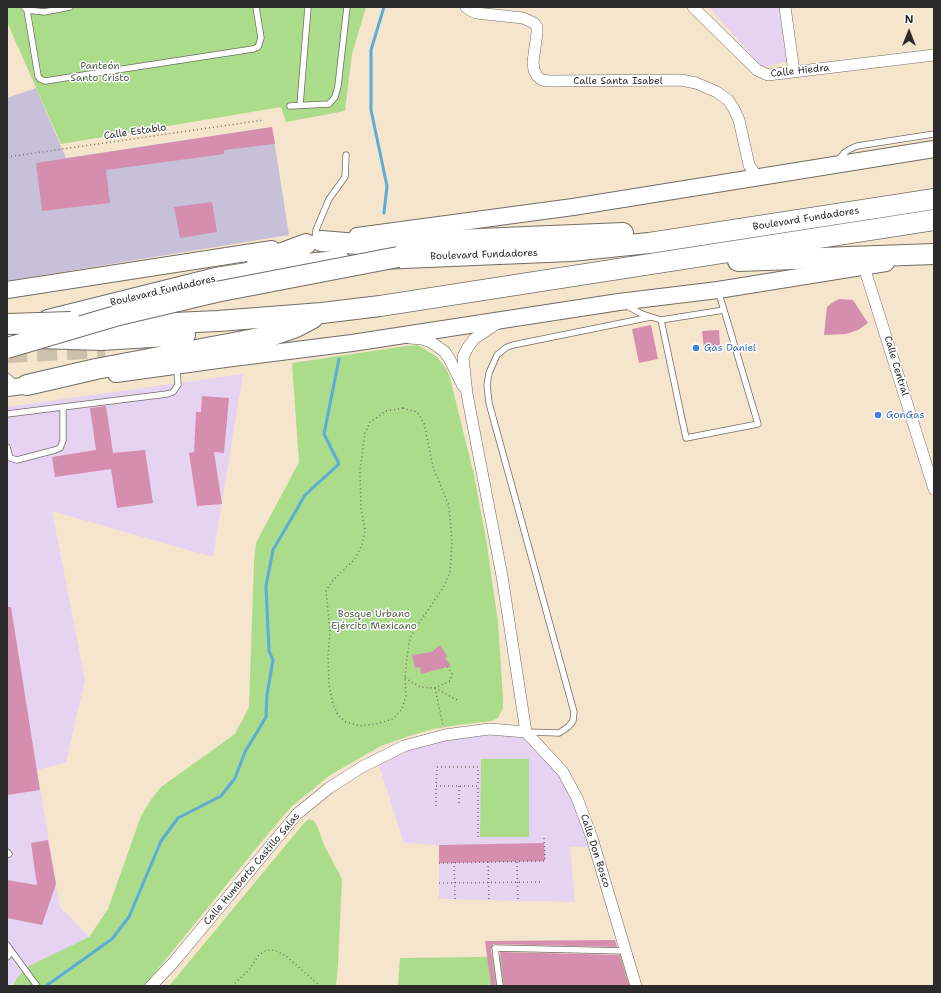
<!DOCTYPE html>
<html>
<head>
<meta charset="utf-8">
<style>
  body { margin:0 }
  #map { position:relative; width:941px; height:993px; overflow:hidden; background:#f5e5cd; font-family:"Shantell Sans",sans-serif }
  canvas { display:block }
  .frame { position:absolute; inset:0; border:8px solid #2b2b2b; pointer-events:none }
  .north { position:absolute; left:889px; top:12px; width:40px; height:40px; -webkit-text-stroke:3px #fff; paint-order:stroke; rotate:0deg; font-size:11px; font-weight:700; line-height:16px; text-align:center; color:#2b2b2b }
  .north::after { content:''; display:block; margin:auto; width:14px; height:18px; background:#2b2b2b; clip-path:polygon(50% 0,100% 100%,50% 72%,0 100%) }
</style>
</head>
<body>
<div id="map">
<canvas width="941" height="993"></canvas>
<div class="frame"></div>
<div class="north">N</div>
</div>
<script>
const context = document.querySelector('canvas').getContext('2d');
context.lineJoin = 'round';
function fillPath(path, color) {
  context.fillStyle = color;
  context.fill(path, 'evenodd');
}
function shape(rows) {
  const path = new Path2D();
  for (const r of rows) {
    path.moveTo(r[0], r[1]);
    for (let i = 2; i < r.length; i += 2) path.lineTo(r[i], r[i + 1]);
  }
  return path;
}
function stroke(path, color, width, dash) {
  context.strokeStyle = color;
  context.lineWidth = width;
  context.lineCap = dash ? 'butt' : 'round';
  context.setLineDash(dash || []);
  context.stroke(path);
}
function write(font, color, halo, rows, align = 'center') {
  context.font = font + ' "Shantell Sans",sans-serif';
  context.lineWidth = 3;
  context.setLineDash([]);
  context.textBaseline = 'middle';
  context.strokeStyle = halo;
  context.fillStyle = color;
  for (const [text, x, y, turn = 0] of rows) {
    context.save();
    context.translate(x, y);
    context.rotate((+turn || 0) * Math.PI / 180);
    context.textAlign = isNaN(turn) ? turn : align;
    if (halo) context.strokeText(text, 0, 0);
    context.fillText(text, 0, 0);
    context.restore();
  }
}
fillPath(shape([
  [709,7,779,7,787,62,762,67],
  [243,374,213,557,52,511,85,680,66,762,37,770,60,907,92,940,9,986,7,986,7,407],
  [526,732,563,772,595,847,570,847,575,902,439,899,439,845,404,843,377,759,445,735]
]), '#e5d3f1');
fillPath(shape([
  [36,88,66,158,272,127,289,235,7,281,7,98]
]), '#c7c0d9');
fillPath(shape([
  [7,7,366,7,352,54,345,111,286,122,281,107,61,144,7,22],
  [418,345,437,357,447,370,450,378,474,475,486,539,498,622,503,698,503,708,498,718,492,721,465,724,433,729,406,737,381,746,330,775,291,807,267,835,144,986,13,986,17,978,29,966,89,937,108,909,141,816,150,801,161,787,235,734,249,707,254,562,256,543,299,462,292,363,406,346],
  [481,759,529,759,529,837,480,837],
  [309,819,314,821,318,828,324,845,342,879,338,964,336,986,169,986,305,822],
  [625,955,634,986,398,986,400,958]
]), '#aadc8a');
stroke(shape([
  [384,7,371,50,371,110,387,186,384,213],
  [46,986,112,939,129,917,161,841,178,818,221,796,235,778,245,752,266,717,267,695,273,660,269,651,266,586,273,550,305,495,339,464,324,434,339,359]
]), '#5fabd8', 3);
fillPath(shape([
  [272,127,275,144,224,150,224,154,106,170,110,203,42,211,36,163],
  [212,202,217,232,180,238,174,207],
  [839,299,853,300,868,323,858,330,846,334,824,335,827,307,833,302],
  [651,325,658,359,639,363,632,329],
  [719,330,720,346,704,348,702,331],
  [202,396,229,398,224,453,214,452,222,504,197,506,189,453,194,452,196,412,201,412],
  [106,406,113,453,145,450,153,503,117,508,111,469,55,477,52,457,96,450,90,408],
  [7,607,11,607,40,790,7,795],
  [440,645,447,656,445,658,451,666,421,674,420,667,415,668,412,655,432,652],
  [48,840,56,884,42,925,7,918,7,880,37,885,31,843],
  [544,843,545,861,439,863,439,845],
  [615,940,617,947,493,944,491,949,496,986,491,986,485,941],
  [500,952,620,955,629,986,504,986]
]), '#d68eaf');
stroke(shape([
  [7,353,105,348]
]), '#cdc0ad', 20, [20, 10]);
const service = shape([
  [24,7,27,10,38,76,40,79,45,81,253,49,258,47,261,38,256,7],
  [27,10,44,12,70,7],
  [300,105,308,7],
  [290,106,329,104,335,97,338,86,347,7],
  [837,162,844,153,850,149,857,146,934,134],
  [315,240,316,230,329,199,345,177,346,155],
  [627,306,642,314,661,320,724,310,718,291],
  [661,320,686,438,758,424,724,310],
  [7,376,16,384],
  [7,414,167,394,173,392,178,385,177,368],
  [7,447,10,458,17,460,55,450,60,448,63,441,63,407],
  [527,732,559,733,568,727,573,721,574,712,489,403,487,385,489,373,497,355,507,347,513,345,651,317],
  [7,852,9,854],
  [7,945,37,986],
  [7,957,12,952],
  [500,986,495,948,626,951]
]);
const minor = shape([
  [466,7,470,10,476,13,523,18,534,23,537,27,537,33,533,62,534,70,537,76,542,80,549,81,681,80,696,83,717,92,728,100,734,109,739,120,749,165,757,177],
  [693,7,757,70,768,75,934,55],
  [785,7,794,72],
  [864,267,934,489],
  [499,322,474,339,468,347,463,357,467,394,502,576,526,732],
  [410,338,422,339,431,342,445,352,450,360,463,386],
  [526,732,563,772,577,798,592,838,636,986],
  [151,986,173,963,297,814,329,788,362,767,404,746,445,735,489,729,526,732]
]);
const secondary = shape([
  [357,236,573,207,934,149],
  [7,290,272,249],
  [116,374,225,359,352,343,619,302,718,290,886,263],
  [7,388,39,384]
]);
const motorway = shape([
  [321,241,358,244,623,233],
  [380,259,571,251,649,243,934,199],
  [257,260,274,256,306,244],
  [738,261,934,254],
  [48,320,216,278,304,264,340,261],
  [104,322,174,323,218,321,322,313,380,306,934,220],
  [7,337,101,340,185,335],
  [27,385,96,369,270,336,296,327,313,318]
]);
stroke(service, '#726c64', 7);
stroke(minor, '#726c64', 12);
stroke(secondary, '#726c64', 18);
stroke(motorway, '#726c64', 22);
stroke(shape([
  [7,157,264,120],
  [403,408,417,412,424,423,433,467,449,506,452,542,450,572,443,588,419,623,410,638,407,657,405,678,406,696,402,709,393,719,376,724,360,726,346,722,338,715,333,704,329,685,328,656,330,631,326,591,333,580,354,560,362,545,365,530,361,509,360,471,365,433,370,422,386,411,403,408],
  [405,678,420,687,435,688,450,681,452,674,446,664],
  [435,688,443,726],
  [435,688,459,701],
  [459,786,459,806],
  [436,806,436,786],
  [478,837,478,786,436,786,437,767,478,767,478,786],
  [454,862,455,900],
  [488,862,489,901],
  [517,862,518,901],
  [439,863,545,861,544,838],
  [439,883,542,882],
  [232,986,249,970,259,955,265,951,271,950,277,951,286,956,320,986]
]), '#726c64', 1.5, [1, 3]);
stroke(service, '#fff', 5.5);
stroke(minor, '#fff', 11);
stroke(secondary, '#fff', 16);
stroke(motorway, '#fff', 20);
const motorwayBridge = shape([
  [7,324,71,322],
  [7,348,119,315,216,292,398,257]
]);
stroke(motorwayBridge, '#726c64', 22, []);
stroke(motorwayBridge, '#fff', 20);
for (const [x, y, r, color] of [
  [696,348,4,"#3f7fe0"],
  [878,415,4,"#3f7fe0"]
]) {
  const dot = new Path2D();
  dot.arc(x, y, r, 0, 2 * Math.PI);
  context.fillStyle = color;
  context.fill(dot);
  stroke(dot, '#fff', 1.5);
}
write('10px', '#516048', '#fff', [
  ["Panteón",100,66],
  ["Santo Cristo",100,78],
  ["Bosque Urbano",374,614],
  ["Ejército Mexicano",374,626]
]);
write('10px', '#2b2b2b', '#fff', [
  ["Calle Hiedra",800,71,-6],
  ["Calle Santa Isabel",618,81],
  ["Calle Establo",135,132,-8],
  ["Boulevard Fundadores",806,219,-9],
  ["Boulevard Fundadores",484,255,-2],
  ["Boulevard Fundadores",163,291,-13],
  ["Calle Central",896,366,73],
  ["Calle Don Bosco",595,851,72],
  ["Calle Humberto Castillo Salas",252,869,-50]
]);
write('10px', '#366cbe', '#fff', [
  ["Gas Daniel",704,348],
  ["GonGas",886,415]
], 'left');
</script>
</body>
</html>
